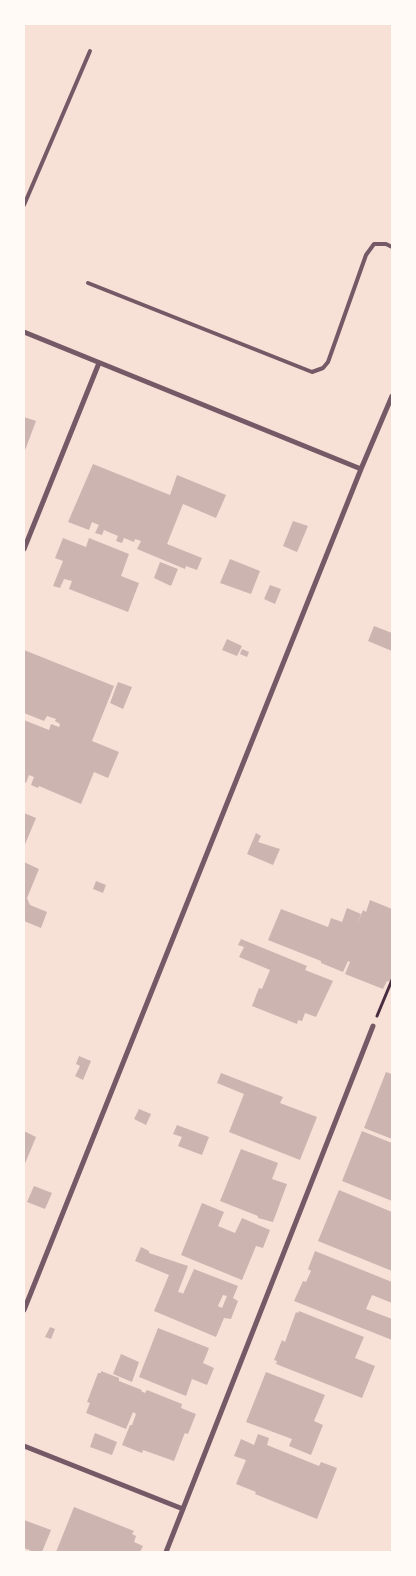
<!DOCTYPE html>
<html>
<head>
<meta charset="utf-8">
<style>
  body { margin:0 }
  #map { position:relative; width:416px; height:1576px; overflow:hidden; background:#f7e1d7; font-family:"Varela Round",sans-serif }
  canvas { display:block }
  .frame { position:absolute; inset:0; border:25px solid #fffaf5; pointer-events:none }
</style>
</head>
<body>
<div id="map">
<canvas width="416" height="1576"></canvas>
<div class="frame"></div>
</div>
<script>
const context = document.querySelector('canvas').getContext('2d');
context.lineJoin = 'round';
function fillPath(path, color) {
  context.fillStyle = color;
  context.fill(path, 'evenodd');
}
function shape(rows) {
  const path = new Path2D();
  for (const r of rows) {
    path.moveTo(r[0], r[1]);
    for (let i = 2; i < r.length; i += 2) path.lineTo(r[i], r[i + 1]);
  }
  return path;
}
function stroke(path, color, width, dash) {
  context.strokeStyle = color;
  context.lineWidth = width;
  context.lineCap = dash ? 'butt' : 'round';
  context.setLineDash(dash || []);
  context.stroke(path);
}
fillPath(shape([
  [24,417,36,421,24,453],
  [93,464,170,495,177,475,226,495,216,518,183,504,167,544,202,558,197,570,186,566,185,569,137,549,141,541,135,539,134,542,124,538,122,543,116,541,118,536,104,530,102,535,95,533,99,525,92,522,89,530,68,522],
  [293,521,308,526,297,552,283,546],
  [63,538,86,547,89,538,129,554,121,576,139,583,128,612,69,589,72,581,64,579,60,588,53,586,63,561,55,558],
  [230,559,260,571,251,594,220,583],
  [160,562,178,569,171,586,154,578],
  [270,585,281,589,275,604,264,599],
  [374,626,392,633,392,651,368,641],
  [227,639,242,646,237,656,222,650],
  [242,649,249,652,247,657,240,654],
  [24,650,114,686,92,741,119,752,108,778,94,772,81,804,39,786,38,788,31,785,34,777,29,775,26,783,24,782,24,720,49,730,51,724,59,727,60,724,55,721,56,719,47,716,44,721,24,713],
  [118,682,132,687,123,709,110,703],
  [24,813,36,818,24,847],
  [256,833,261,836,258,842,280,849,273,865,247,854],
  [24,862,39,869,27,898,30,905,47,912,41,928,24,921],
  [96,881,106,885,103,893,93,889],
  [370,900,392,909,392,978,391,982,387,981,383,989,345,974,350,962,348,961,343,972,321,963,321,961,268,940,281,909,328,927,331,918,342,922,347,908,361,914,357,925,363,910,366,912],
  [241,939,307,966,305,970,333,981,316,1017,305,1013,302,1021,298,1020,297,1024,252,1006,259,988,262,989,270,970,239,957,244,947,238,945],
  [79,1056,91,1061,83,1080,75,1076,80,1066,76,1064],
  [386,1072,392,1074,392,1139,364,1128],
  [221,1073,283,1097,280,1103,317,1117,300,1160,229,1132,244,1094,217,1083],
  [139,1109,151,1114,146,1125,134,1119],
  [177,1125,209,1137,202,1155,178,1146,182,1137,173,1134],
  [24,1131,36,1137,24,1166],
  [362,1131,392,1143,392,1201,342,1181],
  [241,1149,278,1163,272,1179,287,1184,273,1222,258,1218,258,1216,220,1201],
  [34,1186,52,1193,45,1209,27,1202],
  [339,1190,392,1212,392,1271,318,1241],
  [202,1203,224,1212,218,1226,235,1233,242,1218,270,1230,263,1248,256,1246,242,1280,181,1255],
  [141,1247,149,1251,149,1253,188,1266,178,1292,182,1293,183,1294,194,1269,238,1286,233,1298,238,1301,231,1319,224,1318,216,1337,154,1311,169,1275,135,1261],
  [223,1295,227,1296,222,1308,218,1306],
  [315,1251,392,1282,392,1303,372,1295,366,1309,392,1319,392,1340,294,1301,303,1281,306,1282,311,1271,308,1269],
  [299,1311,364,1337,355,1358,375,1366,362,1398,276,1364,277,1361,274,1360,282,1340,285,1342,296,1312,298,1313],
  [50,1327,55,1329,51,1339,45,1337],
  [158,1328,209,1348,203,1363,214,1368,207,1385,192,1379,186,1396,139,1377],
  [121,1354,139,1362,132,1382,113,1374],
  [101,1371,119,1378,119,1381,142,1390,141,1391,145,1393,147,1390,182,1404,181,1408,196,1414,188,1434,185,1433,184,1435,174,1461,143,1450,142,1453,122,1445,130,1425,132,1425,136,1414,133,1412,126,1429,86,1413,90,1403,87,1402,98,1373,101,1373],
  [266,1372,325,1395,314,1421,323,1425,311,1455,289,1446,292,1439,246,1422],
  [95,1433,117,1442,112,1455,90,1447],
  [258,1434,269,1438,267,1445,319,1466,321,1462,337,1468,317,1519,255,1494,256,1492,236,1484,246,1460,234,1456,241,1439,254,1445],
  [74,1507,134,1531,132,1534,136,1536,134,1542,143,1546,140,1552,56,1552],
  [24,1520,51,1530,42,1552,34,1552,24,1548]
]), '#ccb4b1');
stroke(shape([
  [377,1016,392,980]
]), '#4a2c40', 3);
stroke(shape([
  [24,205,90,51],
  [88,283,312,372,323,368,328,362,366,255,374,244,386,244,392,247]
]), '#755966', 4);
stroke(shape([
  [24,332,361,469],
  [24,549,99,363],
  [24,1310,361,469,392,396],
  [24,1446,183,1509],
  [166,1552,373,1026]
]), '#755966', 5);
</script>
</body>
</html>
